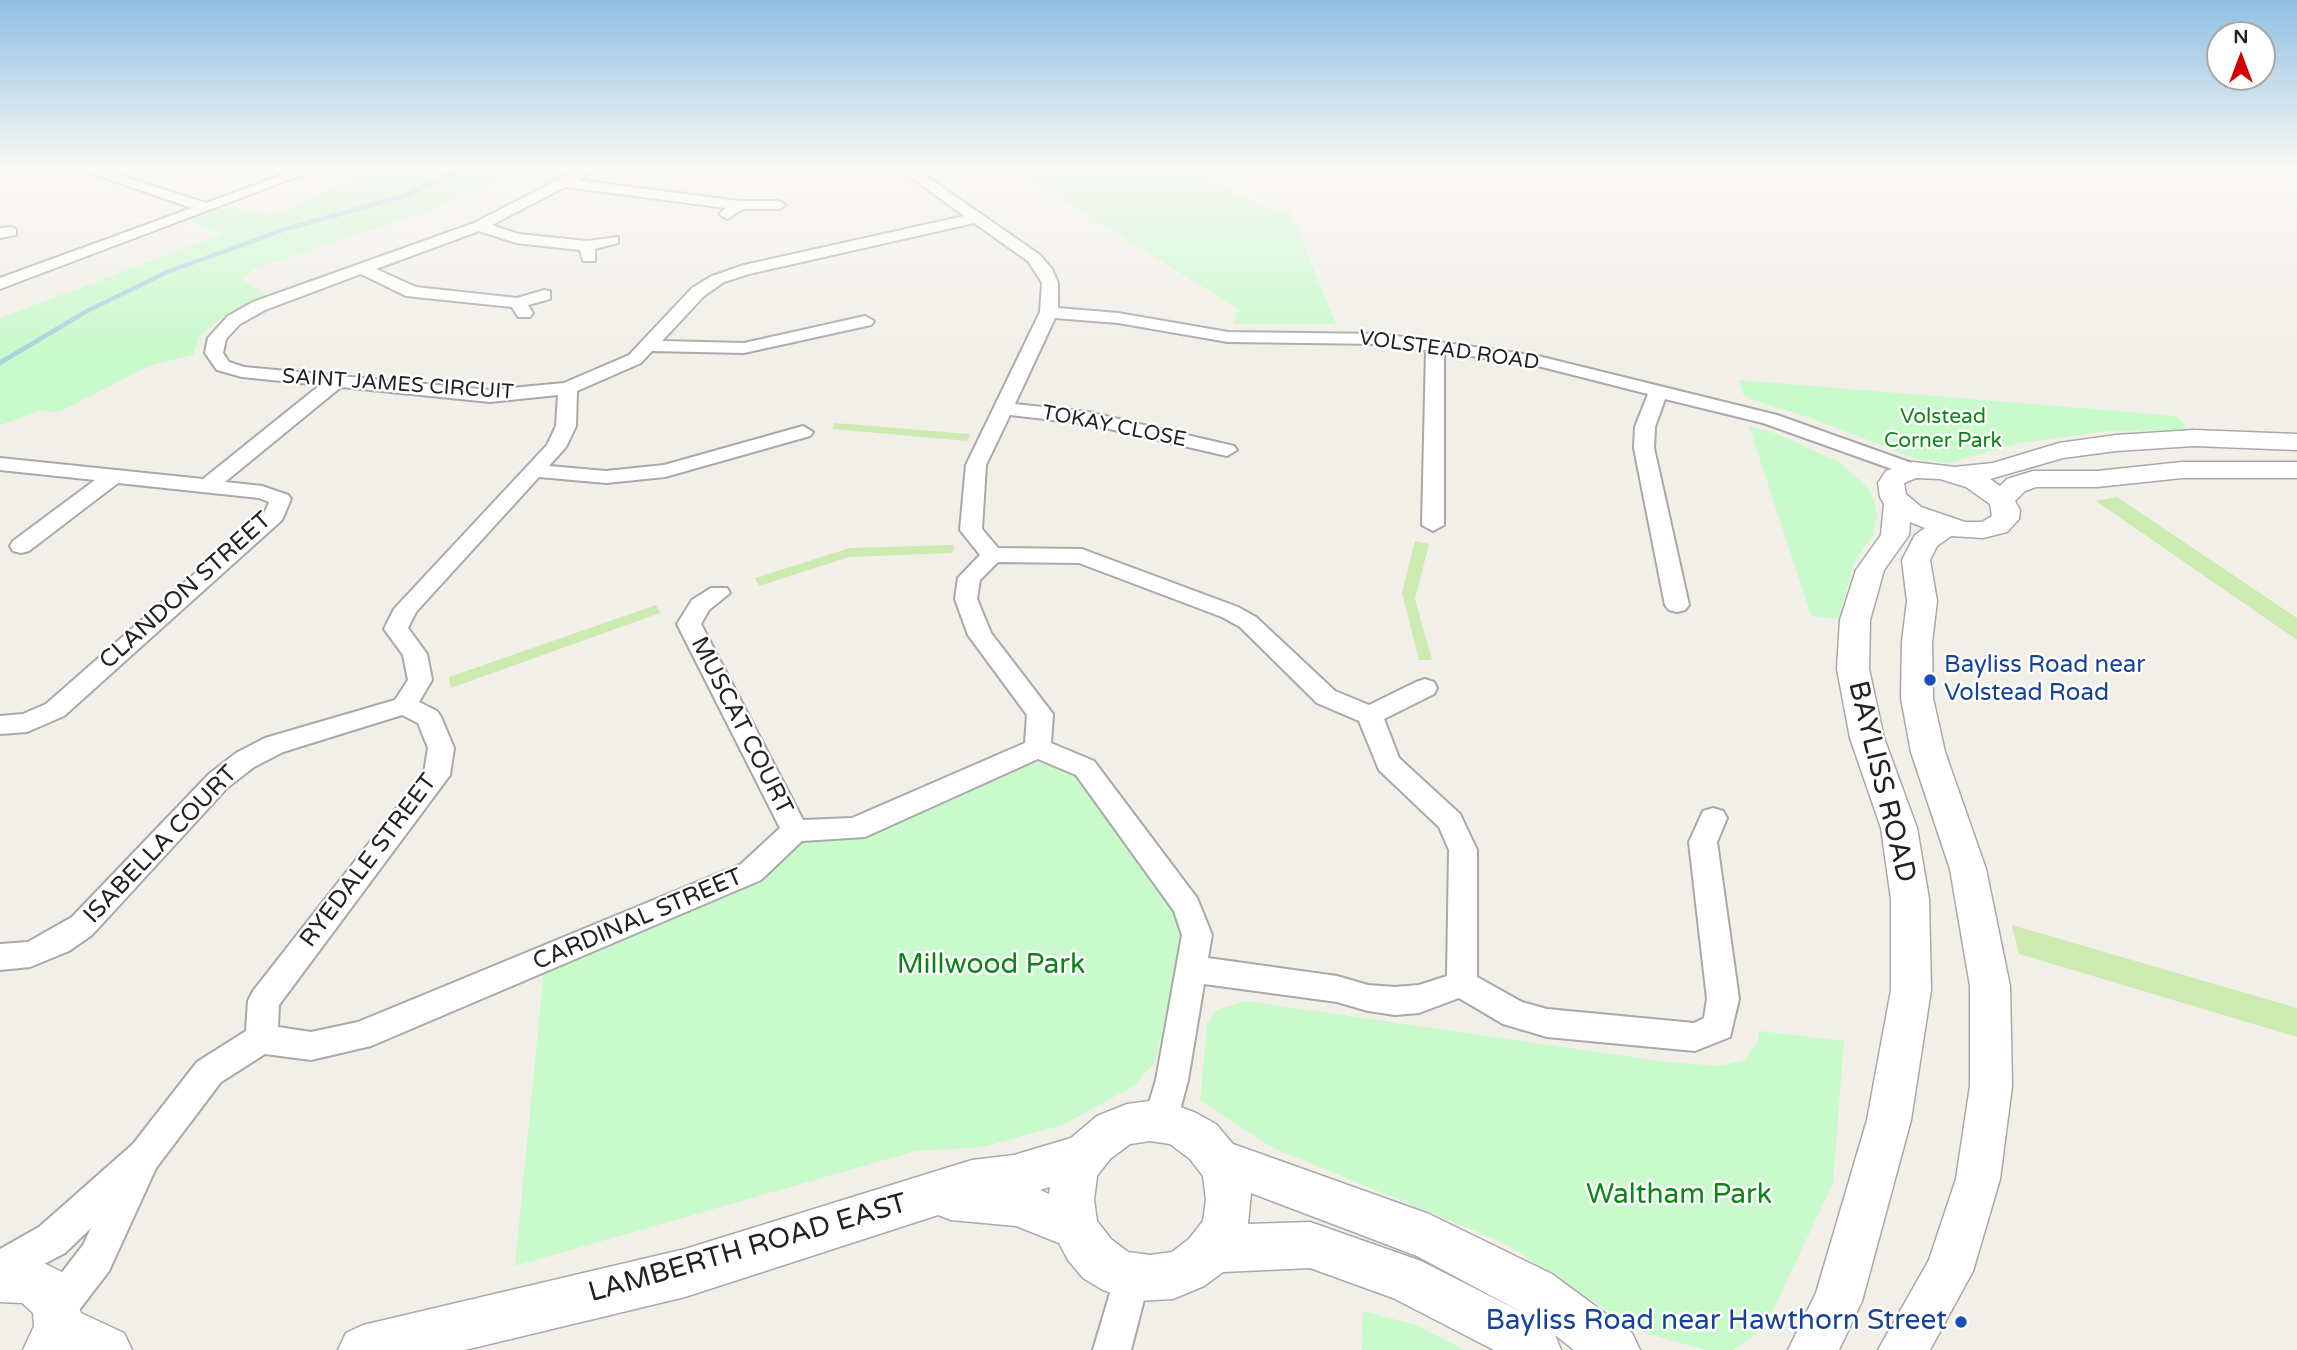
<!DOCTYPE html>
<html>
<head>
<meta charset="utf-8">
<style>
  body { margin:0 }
  #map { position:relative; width:2297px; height:1350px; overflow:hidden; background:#f2efe9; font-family:"Varela Round",sans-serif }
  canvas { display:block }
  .north { position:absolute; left:2206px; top:21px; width:70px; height:70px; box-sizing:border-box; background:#fff; border:2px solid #a7a7a7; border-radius:50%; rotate:0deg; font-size:19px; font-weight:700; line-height:28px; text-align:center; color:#222 }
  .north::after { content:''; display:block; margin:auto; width:24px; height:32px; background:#d40000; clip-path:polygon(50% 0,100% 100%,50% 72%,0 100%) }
</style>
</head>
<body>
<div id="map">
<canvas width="2297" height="1350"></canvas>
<div class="north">N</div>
</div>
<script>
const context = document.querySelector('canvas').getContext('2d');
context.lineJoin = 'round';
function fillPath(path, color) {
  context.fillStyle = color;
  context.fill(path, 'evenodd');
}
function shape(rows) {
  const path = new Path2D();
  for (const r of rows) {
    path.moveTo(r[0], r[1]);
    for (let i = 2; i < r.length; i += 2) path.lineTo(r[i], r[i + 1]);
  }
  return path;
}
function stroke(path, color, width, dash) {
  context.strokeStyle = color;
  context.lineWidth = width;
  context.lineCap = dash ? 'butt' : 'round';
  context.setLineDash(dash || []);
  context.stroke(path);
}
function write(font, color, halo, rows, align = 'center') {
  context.font = font + ' "Varela Round",sans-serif';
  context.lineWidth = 5;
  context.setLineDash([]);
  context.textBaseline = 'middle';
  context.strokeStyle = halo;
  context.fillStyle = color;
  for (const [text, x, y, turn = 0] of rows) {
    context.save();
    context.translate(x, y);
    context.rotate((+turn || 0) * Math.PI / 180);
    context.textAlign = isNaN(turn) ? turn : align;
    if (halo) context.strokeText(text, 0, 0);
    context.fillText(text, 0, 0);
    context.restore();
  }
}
fillPath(shape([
  [834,423,970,434,967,441,833,429],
  [2117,497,2297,618,2297,640,2096,501],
  [1415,541,1429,544,1415,599,1432,660,1419,660,1402,593],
  [954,545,953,553,849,557,759,586,755,578,850,548],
  [656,605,660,613,451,688,449,677],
  [2012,925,2297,1008,2297,1037,2019,954]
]), '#cdebb0');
fillPath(shape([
  [384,165,580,165,548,182,508,175,435,209,256,268,242,279,269,296,220,319,200,336,193,355,151,365,59,412,39,411,0,425,0,318,222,234,188,221,229,205,261,214,278,213],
  [1008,165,1182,165,1267,209,1289,209,1336,324,1234,324,1237,312,1241,311],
  [1739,380,2177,416,2188,430,2110,431,2020,443,1949,463,1920,460,1811,418,1750,399,1743,394],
  [1749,426,1778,434,1841,463,1866,486,1874,500,1877,515,1873,535,1853,565,1839,619,1811,616],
  [1040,763,1074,774,1083,783,1094,803,1177,915,1183,931,1183,946,1155,1062,1134,1086,1062,1125,983,1147,916,1151,515,1266,544,968,798,842,862,835,1025,765],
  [1245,1001,1667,1062,1718,1066,1743,1061,1757,1044,1759,1031,1844,1041,1833,1184,1764,1328,1733,1350,1706,1350,1641,1332,1504,1243,1273,1148,1200,1100,1207,1025,1216,1010],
  [1363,1311,1416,1325,1465,1350,1362,1350]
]), '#c8facc');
stroke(shape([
  [3,361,87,311,167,272,283,230,407,195,469,165]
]), '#aad3df', 4.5);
stroke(shape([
  [0,363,6,359]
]), '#aad3df', 5);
const minor = shape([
  [67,165,87,165,206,203,309,165,328,165,0,289,0,278,192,208,67,165],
  [586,165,603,165,578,180,739,201,779,201,786,205,779,209,743,209,727,219,719,214,726,208,565,187,492,225,518,234,587,241,618,237,618,243,595,249,595,261,583,261,580,250,516,243,479,231,376,269,416,287,517,298,544,290,550,291,550,299,528,305,533,313,530,317,518,317,512,307,406,296,361,274,265,310,240,324,226,339,223,353,229,362,244,367,490,390,564,383,629,355,692,288,712,276,744,265,964,216,894,165,910,165,1040,255,1052,269,1058,283,1058,308,1118,313,1228,332,1382,334,1538,356,1777,415,1920,466,1923,470,1920,474,1906,474,1763,423,1665,399,1655,427,1654,448,1689,605,1685,610,1677,612,1669,610,1665,605,1634,448,1635,427,1648,394,1538,366,1444,352,1444,525,1433,531,1422,525,1426,350,1382,344,1228,342,1118,323,1055,318,1015,404,1088,412,1234,446,1237,450,1227,456,1088,424,1010,415,986,465,982,529,998,548,1082,549,1238,607,1256,617,1335,691,1369,705,1416,682,1425,679,1434,682,1437,688,1434,694,1384,719,1399,758,1460,814,1477,850,1477,977,1522,1002,1547,1009,1694,1023,1704,1018,1707,999,1689,842,1703,811,1713,808,1723,811,1727,818,1717,842,1739,999,1730,1037,1695,1051,1547,1037,1503,1024,1459,998,1419,1013,1395,1015,1368,1011,1337,1002,1204,984,1188,1080,1177,1122,1172,1133,1160,1138,1148,1133,1143,1122,1156,1080,1182,935,1174,911,1076,775,1038,759,865,837,802,841,761,880,371,1046,311,1060,265,1054,221,1082,156,1168,109,1271,70,1322,57,1328,44,1322,38,1309,44,1296,83,1245,91,1228,65,1253,0,1287,0,1249,39,1227,133,1144,197,1062,246,1031,248,1001,253,991,424,773,428,748,418,723,402,715,283,752,254,767,227,788,92,935,69,951,30,967,0,970,0,944,28,942,72,917,209,774,236,753,265,738,395,700,408,680,403,655,384,629,394,609,547,445,556,426,558,395,490,402,341,387,225,482,262,486,288,495,291,499,282,520,64,716,27,732,0,734,0,716,23,714,46,704,265,512,269,502,259,498,118,483,29,551,21,553,13,551,10,546,13,541,95,480,0,470,0,458,203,479,320,385,242,377,217,370,205,353,208,338,228,316,253,302,474,223,586,165],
  [974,223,1028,261,1042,283,1040,312,966,465,960,530,980,555,958,578,955,599,968,635,1027,715,1025,743,852,818,803,820,701,624,709,610,730,593,727,588,711,588,692,600,677,624,780,828,741,864,358,1022,311,1032,278,1027,279,1005,450,775,454,748,441,717,437,711,419,702,432,680,427,654,408,628,416,612,539,477,606,483,665,477,810,436,813,432,803,426,664,465,606,471,549,466,566,447,576,426,577,391,641,363,652,351,744,353,871,325,874,321,865,316,744,343,662,341,704,296,724,282,749,274,974,223],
  [998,562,1079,563,1222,617,1240,627,1317,703,1359,721,1379,770,1439,827,1449,850,1447,976,1419,985,1395,987,1368,985,1337,976,1208,958,1212,935,1197,898,1094,761,1051,743,1053,714,991,633,977,599,980,580,998,562],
  [11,227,16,229,16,235,0,238,0,228,11,227],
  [1132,1258,1145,1263,1150,1276,1131,1350,1093,1350,1119,1263,1132,1258]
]);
const tertiary = shape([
  [0,165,18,165,15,169,0,172,0,165],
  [2194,430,2297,434,2297,450,2194,446,2116,451,2063,458,1990,479,2000,486,2007,479,2033,471,2097,471,2182,462,2297,462,2297,478,2182,478,2097,487,2036,487,2025,491,2015,501,2020,510,2019,519,2007,532,1983,538,1951,536,1937,546,1930,560,1937,601,1932,642,1933,698,1945,752,1986,869,2010,986,2012,1086,2000,1179,1973,1271,1930,1350,1878,1350,1929,1260,1956,1179,1970,1086,1970,986,1950,869,1911,752,1901,698,1902,642,1907,601,1902,560,1915,535,1925,528,1910,522,1909,535,1884,570,1870,620,1869,669,1884,738,1917,828,1929,899,1931,990,1911,1120,1862,1301,1839,1350,1788,1350,1816,1293,1867,1120,1891,990,1891,899,1881,828,1850,738,1837,669,1840,620,1856,570,1881,535,1884,504,1880,497,1878,483,1886,471,1913,462,1955,467,1993,463,2059,443,2116,435,2194,430],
  [1916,478,1940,479,1966,487,1990,504,1992,516,1982,522,1965,522,1921,507,1906,494,1904,483,1916,478],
  [1150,1101,1173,1104,1196,1113,1216,1124,1233,1144,1429,1214,1552,1274,1632,1333,1640,1350,1574,1350,1555,1335,1561,1350,1494,1350,1393,1298,1310,1268,1223,1272,1204,1286,1173,1299,1135,1301,1103,1290,1083,1278,1068,1260,1059,1243,1016,1226,951,1220,938,1215,685,1297,465,1350,338,1350,346,1333,363,1325,685,1249,972,1160,1014,1155,1071,1138,1097,1116,1127,1104,1150,1101],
  [1150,1141,1170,1144,1190,1159,1203,1176,1206,1200,1203,1221,1189,1239,1172,1252,1150,1255,1128,1252,1111,1239,1097,1221,1094,1200,1097,1176,1110,1159,1130,1144,1150,1141],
  [1050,1187,1049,1194,1040,1190,1050,1187],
  [1251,1193,1417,1256,1527,1315,1421,1261,1310,1222,1248,1224,1251,1193],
  [0,1254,27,1255,64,1273,81,1313,124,1333,132,1350,23,1350,34,1326,33,1313,22,1303,0,1302,0,1254]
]);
stroke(minor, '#a9a9a9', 4);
stroke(tertiary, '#a9a9a9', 3);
fillPath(minor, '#fff');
fillPath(tertiary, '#fff');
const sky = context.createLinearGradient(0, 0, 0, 354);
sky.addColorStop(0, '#8fc0e4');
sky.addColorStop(0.47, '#f9f8f5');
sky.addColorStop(1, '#f9f8f500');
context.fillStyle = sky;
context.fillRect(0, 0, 2297, 354);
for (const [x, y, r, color] of [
  [1930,680,7,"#1a4fb4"],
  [1961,1322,7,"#1a4fb4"]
]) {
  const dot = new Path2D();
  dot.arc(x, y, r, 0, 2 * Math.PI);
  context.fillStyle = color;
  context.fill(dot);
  stroke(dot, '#fff', 2.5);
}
write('21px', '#222', '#fff', [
  ["VOLSTEAD ROAD",1449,351,8],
  ["SAINT JAMES CIRCUIT",398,385,4],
  ["TOKAY CLOSE",1114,427,11]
]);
write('21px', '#0c8416', '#fff', [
  ["Volstead",1943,417],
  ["Corner Park",1943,441]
]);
write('24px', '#222', '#fff', [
  ["CLANDON STREET",186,591,-42],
  ["MUSCAT COURT",741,726,63],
  ["ISABELLA COURT",161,845,-46],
  ["RYEDALE STREET",369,861,-53],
  ["CARDINAL STREET",638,920,-23]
]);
write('24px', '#164399', '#fff', [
  ["Bayliss Road near",1944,666],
  ["Volstead Road",1944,694]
], 'left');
write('28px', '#222', '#fff', [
  ["BAYLISS ROAD",1881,782,76],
  ["LAMBERTH ROAD EAST",748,1249,-16]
]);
write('28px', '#0c8416', '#fff', [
  ["Millwood Park",991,966],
  ["Waltham Park",1679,1196]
]);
write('28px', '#164399', '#fff', [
  ["Bayliss Road near Hawthorn Street",1947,1322]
], 'right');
</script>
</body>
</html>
